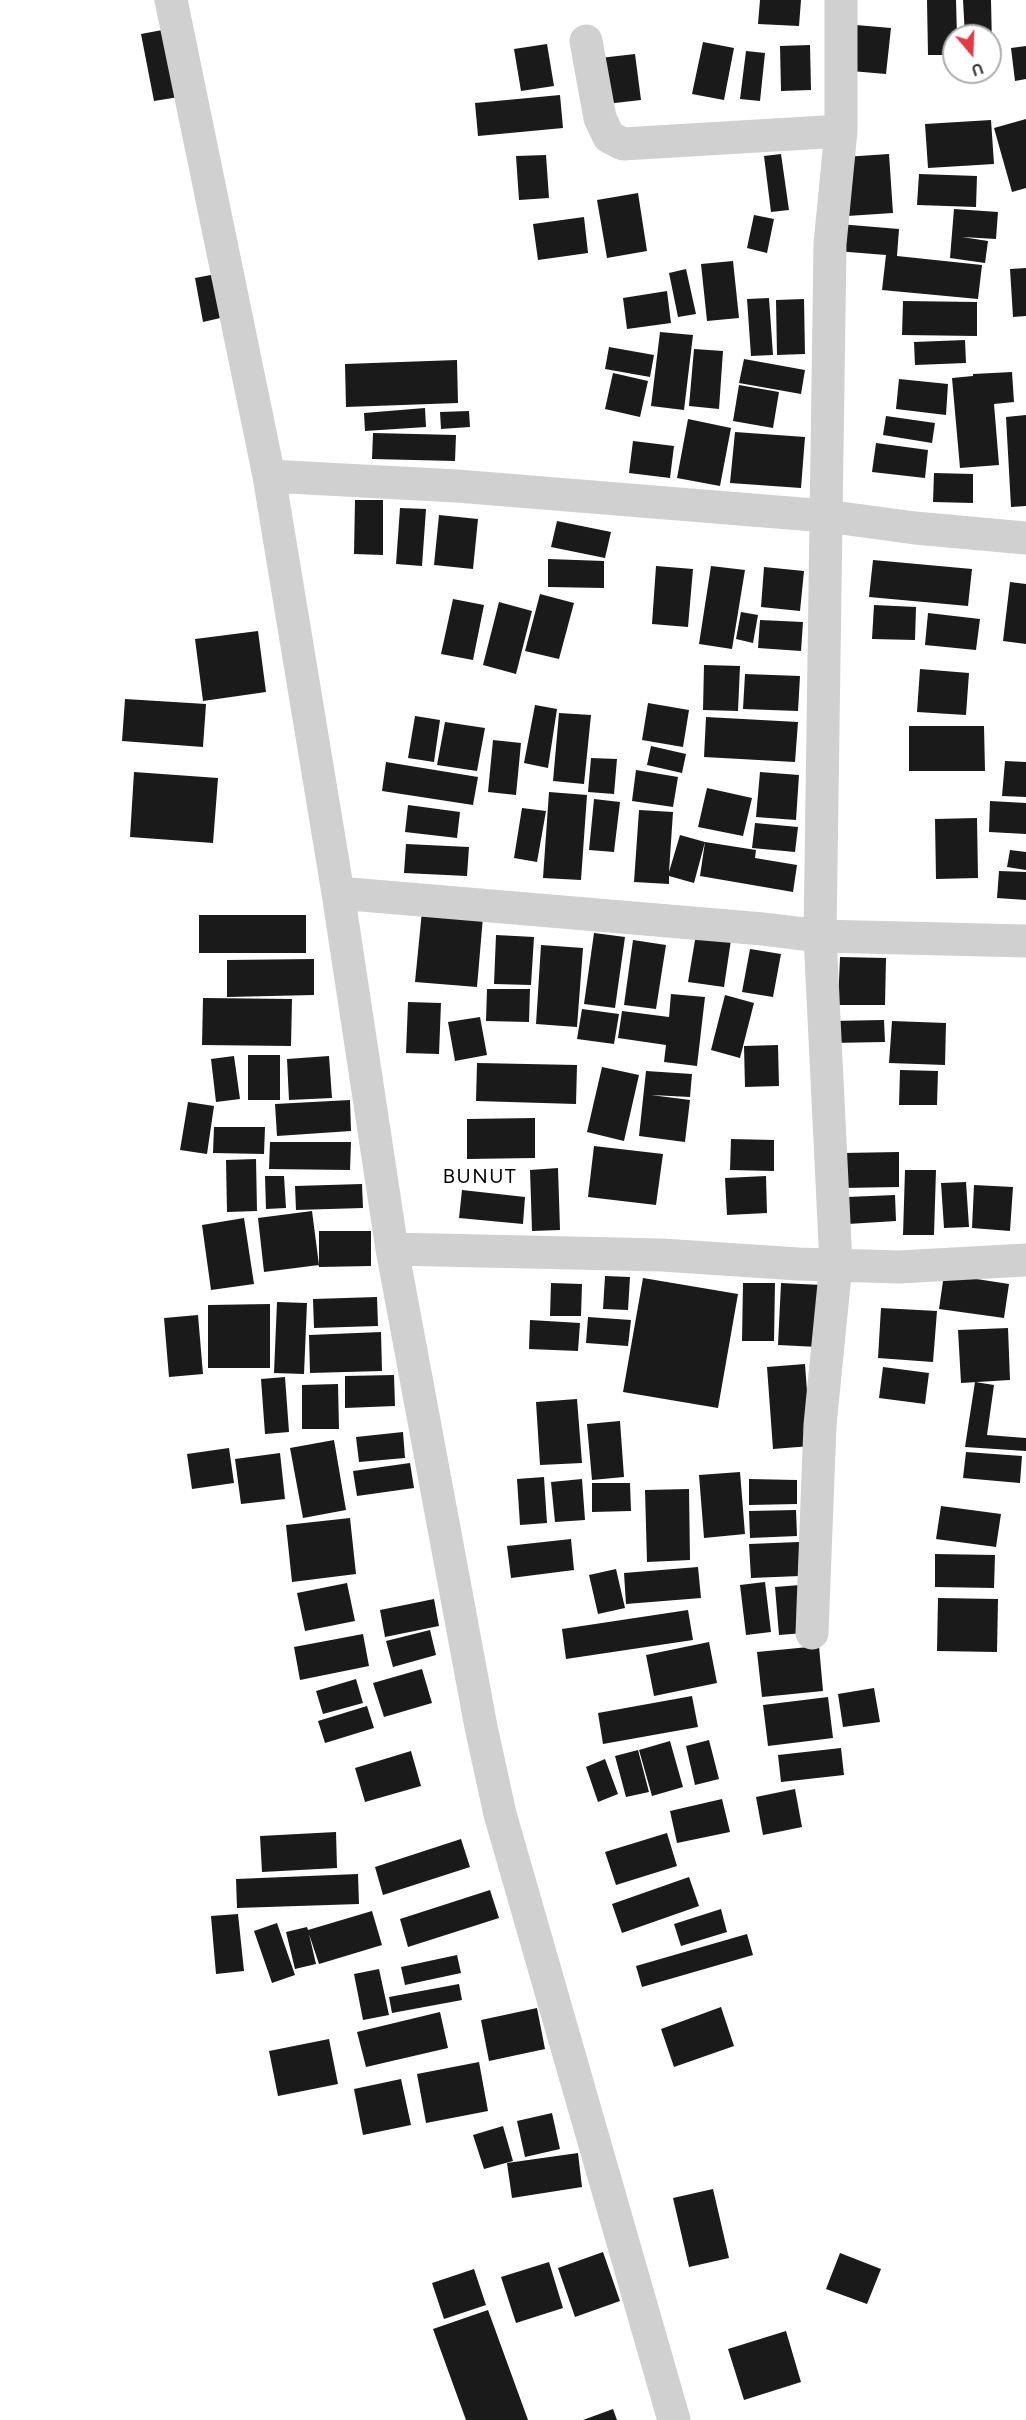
<!DOCTYPE html>
<html>
<head>
<meta charset="utf-8">
<style>
  body { margin:0 }
  #map { position:relative; width:1026px; height:2420px; overflow:hidden; background:#fff; font-family:Figtree,sans-serif }
  canvas { display:block }
  .north { position:absolute; left:942px; top:24px; width:60px; height:60px; box-sizing:border-box; background:#fff; border:2px solid #adadad; border-radius:50%; rotate:161deg; font-size:16px; font-weight:700; line-height:24px; text-align:center; color:#333 }
  .north::after { content:''; display:block; margin:auto; width:21px; height:27px; background:#e63946; clip-path:polygon(50% 0,100% 100%,50% 72%,0 100%) }
</style>
</head>
<body>
<div id="map">
<canvas width="1026" height="2420"></canvas>
<div class="north">U</div>
</div>
<script>
const context = document.querySelector('canvas').getContext('2d');
context.lineJoin = 'round';
function fillPath(path, color) {
  context.fillStyle = color;
  context.fill(path, 'evenodd');
}
function shape(rows) {
  const path = new Path2D();
  for (const r of rows) {
    path.moveTo(r[0], r[1]);
    for (let i = 2; i < r.length; i += 2) path.lineTo(r[i], r[i + 1]);
  }
  return path;
}
function stroke(path, color, width, dash) {
  context.strokeStyle = color;
  context.lineWidth = width;
  context.lineCap = dash ? 'butt' : 'round';
  context.setLineDash(dash || []);
  context.stroke(path);
}
function write(font, color, halo, rows, align = 'center') {
  context.font = font + ' Figtree,sans-serif';
  context.lineWidth = 6;
  context.setLineDash([]);
  context.textBaseline = 'middle';
  context.strokeStyle = halo;
  context.fillStyle = color;
  for (const [text, x, y, turn = 0] of rows) {
    context.save();
    context.translate(x, y);
    context.rotate((+turn || 0) * Math.PI / 180);
    context.textAlign = isNaN(turn) ? turn : align;
    if (halo) context.strokeText(text, 0, 0);
    context.fillText(text, 0, 0);
    context.restore();
  }
}
fillPath(shape([
  [760,0,801,0,799,26,758,24],
  [927,0,956,0,957,36,954,36,954,55,928,55],
  [963,0,991,0,992,46,990,46,990,36,965,36],
  [856,25,891,28,886,74,851,71],
  [173,28,185,96,154,101,141,34],
  [703,42,734,48,724,100,692,94],
  [547,44,554,86,521,91,514,49],
  [810,45,811,90,781,91,780,46],
  [1026,46,1026,79,1015,81,1011,48],
  [746,51,765,53,760,101,740,99],
  [635,54,641,100,606,104,600,58],
  [560,95,563,128,478,136,475,103],
  [1026,119,1026,188,1012,192,994,128],
  [991,120,994,164,928,168,925,124],
  [781,154,789,210,771,212,764,156],
  [889,154,893,213,847,216,844,157],
  [546,155,549,198,519,200,516,156],
  [919,174,977,176,976,207,917,205],
  [638,193,647,251,607,258,597,200],
  [954,209,998,212,996,239,962,237,988,241,985,263,950,258],
  [754,215,774,219,767,253,747,248],
  [584,217,588,253,538,260,533,224],
  [839,224,899,229,897,256,982,265,978,299,882,290,886,255,836,251],
  [733,261,739,318,707,321,701,264],
  [1026,268,1026,316,1013,317,1010,269],
  [686,269,696,314,678,317,669,273],
  [221,273,229,316,203,322,195,278],
  [667,291,671,323,627,329,623,298],
  [769,298,773,355,751,356,747,299],
  [804,299,805,354,777,355,776,300],
  [903,301,977,302,977,336,902,335],
  [660,332,693,335,684,410,651,406],
  [965,340,966,363,915,365,914,342],
  [609,347,654,355,650,377,605,369],
  [694,349,723,351,719,409,689,406],
  [744,359,805,370,801,394,739,383],
  [457,360,458,403,346,407,345,364],
  [1012,372,1014,402,994,404,999,465,960,468,952,378,973,376,973,374],
  [613,373,648,381,640,417,605,409],
  [899,379,948,384,946,415,896,409],
  [739,385,779,392,773,428,733,421],
  [425,408,426,427,365,431,364,413],
  [469,411,470,427,441,429,440,412],
  [1026,415,1026,506,1011,507,1006,417],
  [886,416,935,423,932,443,883,435],
  [688,419,731,428,720,486,677,478],
  [735,432,805,437,801,488,730,483],
  [373,433,456,435,455,461,372,459],
  [633,441,674,446,670,478,629,473],
  [876,443,928,450,925,478,872,472],
  [934,473,973,474,973,503,933,502],
  [355,500,383,500,383,555,354,554],
  [400,508,426,509,422,566,396,564],
  [439,515,478,519,473,569,434,565],
  [557,521,611,532,605,558,551,547],
  [548,559,604,561,604,588,548,587],
  [873,560,972,569,968,606,869,597],
  [656,566,693,569,688,627,652,624],
  [711,566,745,570,732,649,699,644],
  [764,567,804,571,800,611,761,607],
  [1010,582,1026,584,1026,644,1003,641],
  [540,594,574,603,559,659,525,651],
  [453,599,484,605,473,660,441,654],
  [499,602,532,611,516,674,483,665],
  [874,605,916,607,915,640,872,639],
  [741,612,758,615,753,643,736,639],
  [928,613,980,619,976,650,925,645],
  [760,620,803,622,801,651,758,648],
  [258,631,266,692,203,701,195,639],
  [704,665,740,666,738,711,703,710],
  [920,669,969,673,966,715,917,712],
  [745,674,800,676,798,711,743,709],
  [125,699,206,704,203,747,122,741],
  [648,703,689,710,683,747,642,740],
  [535,705,557,709,548,768,524,763],
  [559,713,591,715,584,784,553,781],
  [415,716,440,720,434,762,408,758],
  [706,717,798,722,795,762,704,757],
  [445,722,485,728,477,771,437,765],
  [909,726,984,726,985,771,909,771],
  [493,740,521,743,516,795,488,792],
  [651,746,686,754,682,773,647,765],
  [591,758,617,759,614,794,588,792],
  [1005,761,1026,762,1026,797,1002,796],
  [386,762,478,777,473,805,382,791],
  [636,770,678,777,673,807,632,801],
  [134,772,218,778,213,843,130,837],
  [760,772,799,775,796,820,756,817],
  [707,788,752,798,743,836,698,827],
  [549,792,587,795,581,880,543,878],
  [594,799,620,802,614,852,589,850],
  [990,801,1026,803,1026,834,989,832],
  [408,805,460,812,457,838,405,832],
  [522,808,546,811,537,862,514,858],
  [639,810,673,812,669,872,680,835,705,842,694,883,669,876,669,884,634,882],
  [977,818,978,878,936,879,935,819],
  [755,823,798,827,795,852,752,848],
  [705,842,756,850,755,858,797,865,793,892,700,876],
  [406,844,469,847,467,876,404,873],
  [1010,850,1026,852,1026,870,1007,867],
  [999,871,1026,872,1026,900,997,898],
  [422,911,483,917,477,987,415,982],
  [199,915,306,915,306,953,199,953],
  [594,933,625,937,615,1008,584,1004],
  [696,934,731,940,724,987,688,982],
  [496,935,534,937,531,985,494,984],
  [633,940,666,945,656,1009,624,1005],
  [541,945,583,948,577,1027,536,1024],
  [750,949,781,954,773,997,742,992],
  [840,957,886,958,885,1005,838,1005],
  [314,959,314,995,227,997,227,960],
  [487,989,530,989,529,1022,486,1021],
  [671,994,705,997,697,1066,664,1062,666,1045,618,1038,622,1011,669,1017],
  [725,995,754,1003,740,1058,711,1050],
  [203,998,292,999,291,1046,202,1045],
  [408,1002,441,1003,439,1054,406,1053],
  [582,1009,619,1014,614,1044,577,1039],
  [480,1017,487,1055,455,1061,448,1022],
  [884,1020,885,1042,830,1043,830,1021],
  [892,1021,946,1023,945,1065,889,1063],
  [778,1045,779,1086,745,1087,744,1046],
  [248,1055,280,1055,280,1100,248,1100],
  [234,1056,240,1099,216,1102,211,1059],
  [329,1056,332,1098,289,1100,287,1059],
  [477,1063,577,1065,576,1104,476,1101],
  [602,1067,639,1075,624,1141,587,1132],
  [900,1070,938,1071,937,1105,899,1105],
  [646,1071,692,1074,690,1097,651,1095,690,1100,685,1142,639,1136],
  [350,1100,351,1131,277,1136,275,1104],
  [188,1102,214,1106,207,1154,180,1150],
  [535,1118,535,1158,467,1159,467,1119],
  [214,1127,265,1127,264,1154,213,1153],
  [731,1139,774,1140,774,1171,730,1170],
  [270,1142,351,1142,350,1170,269,1169],
  [594,1146,663,1154,656,1205,588,1197],
  [899,1152,899,1187,843,1188,843,1153],
  [256,1159,257,1211,227,1212,226,1160],
  [558,1168,560,1230,532,1231,530,1170],
  [905,1170,936,1170,934,1235,903,1235],
  [265,1176,284,1176,286,1208,266,1209],
  [766,1176,767,1213,727,1215,725,1178],
  [966,1182,969,1227,944,1228,941,1183],
  [362,1184,363,1208,296,1210,295,1186],
  [974,1185,1013,1187,1010,1231,972,1228],
  [462,1190,525,1197,523,1224,459,1218],
  [895,1195,896,1221,848,1224,847,1197],
  [312,1211,319,1265,264,1272,258,1218],
  [244,1218,254,1284,211,1290,202,1225],
  [319,1231,371,1231,371,1266,319,1267],
  [944,1274,1009,1284,1004,1318,939,1309],
  [605,1276,630,1277,628,1310,603,1309],
  [643,1278,738,1294,718,1408,623,1392],
  [551,1283,582,1284,581,1316,550,1316],
  [743,1283,775,1283,774,1341,742,1341],
  [781,1283,822,1285,818,1347,778,1345],
  [377,1297,378,1326,314,1328,313,1299],
  [277,1302,307,1303,304,1374,274,1373],
  [270,1304,270,1368,208,1368,208,1305],
  [881,1308,937,1311,933,1362,878,1358],
  [198,1315,203,1374,169,1377,164,1318],
  [588,1317,631,1320,628,1346,586,1343],
  [530,1320,580,1323,578,1351,529,1349],
  [1008,1328,1010,1380,961,1383,958,1330],
  [381,1332,382,1371,310,1373,309,1335],
  [805,1364,811,1446,773,1449,767,1367],
  [883,1367,929,1373,925,1404,879,1398],
  [394,1375,395,1406,345,1408,345,1376],
  [285,1377,289,1432,265,1434,261,1379],
  [975,1382,994,1385,987,1435,1026,1438,1026,1451,965,1447],
  [338,1384,339,1429,302,1429,302,1385],
  [577,1399,582,1463,540,1465,536,1402],
  [620,1421,624,1477,592,1480,587,1424],
  [403,1432,405,1458,359,1462,356,1437],
  [334,1440,346,1510,303,1518,290,1448],
  [229,1448,234,1483,192,1489,187,1454],
  [966,1452,1022,1456,1020,1483,963,1478],
  [280,1453,285,1499,241,1504,235,1459],
  [410,1463,414,1488,357,1496,353,1471],
  [740,1472,745,1534,704,1538,699,1475],
  [544,1477,547,1523,520,1525,517,1479],
  [582,1479,585,1520,555,1522,551,1482],
  [749,1479,797,1480,797,1504,749,1505],
  [592,1483,630,1483,631,1511,592,1512],
  [689,1489,690,1560,647,1562,645,1490],
  [941,1506,1001,1514,996,1547,936,1539],
  [796,1510,797,1536,750,1538,749,1511],
  [350,1518,356,1574,292,1582,286,1525],
  [571,1539,574,1570,511,1578,507,1546],
  [799,1542,800,1576,751,1578,749,1544],
  [935,1554,995,1555,994,1588,935,1587],
  [698,1567,701,1598,626,1604,624,1573],
  [616,1569,625,1608,598,1614,589,1575],
  [765,1582,771,1632,746,1635,740,1585],
  [347,1583,355,1621,305,1631,297,1593],
  [800,1585,804,1633,779,1635,775,1587],
  [938,1598,998,1599,997,1652,937,1651],
  [434,1599,439,1626,385,1637,380,1610],
  [688,1610,693,1640,566,1659,562,1629],
  [430,1630,436,1655,393,1667,386,1641],
  [363,1634,369,1666,300,1680,294,1647],
  [709,1642,717,1683,654,1696,646,1655],
  [819,1646,823,1691,762,1697,757,1652],
  [422,1669,432,1703,384,1717,373,1683],
  [356,1679,363,1703,323,1714,316,1691],
  [874,1688,880,1722,843,1727,838,1694],
  [692,1696,698,1727,603,1744,598,1713],
  [828,1697,833,1738,768,1746,763,1705],
  [367,1706,374,1728,325,1743,318,1721],
  [709,1740,719,1779,695,1785,686,1746],
  [670,1741,683,1787,652,1796,639,1750],
  [841,1748,844,1775,781,1782,778,1755],
  [638,1750,649,1792,626,1797,615,1756],
  [411,1751,421,1786,365,1802,355,1768],
  [605,1759,618,1794,598,1802,586,1767],
  [795,1789,802,1827,763,1835,756,1797],
  [722,1799,730,1832,677,1843,670,1811],
  [336,1832,337,1868,262,1872,260,1836],
  [667,1833,677,1866,616,1885,605,1852],
  [461,1839,470,1867,383,1895,375,1867],
  [358,1874,359,1904,237,1908,236,1879],
  [689,1877,699,1906,622,1933,612,1904],
  [490,1890,499,1918,408,1947,400,1919],
  [721,1909,727,1932,681,1946,674,1924],
  [372,1911,382,1945,319,1964,309,1934,316,1964,295,1969,286,1932,307,1927,308,1930],
  [238,1914,244,1971,216,1974,211,1916],
  [277,1923,295,1975,272,1983,254,1931],
  [747,1934,753,1955,642,1987,636,1966],
  [457,1955,461,1973,405,1985,401,1967],
  [379,1969,389,2015,363,2020,354,1974],
  [459,1984,462,2000,392,2013,389,1997],
  [721,2007,734,2046,674,2067,661,2029],
  [537,2008,545,2049,489,2061,481,2020],
  [440,2012,448,2048,366,2067,357,2032],
  [329,2039,338,2084,278,2096,269,2051],
  [479,2062,488,2111,426,2123,417,2074],
  [401,2079,411,2125,363,2135,354,2089],
  [552,2113,560,2149,525,2157,517,2121],
  [503,2126,513,2161,484,2169,473,2135],
  [578,2153,582,2187,512,2198,507,2163],
  [713,2189,729,2258,689,2267,673,2198],
  [603,2252,620,2301,575,2317,558,2268],
  [840,2253,881,2269,867,2304,826,2289],
  [549,2262,563,2308,516,2323,501,2277],
  [474,2269,486,2305,444,2319,432,2283],
  [488,2310,528,2420,466,2420,433,2329],
  [786,2331,801,2382,744,2400,728,2349],
  [613,2409,617,2420,583,2420]
]), '#1a1a1a');
stroke(shape([
  [171,0,269,476,338,893,392,1249,481,1727,500,1814,674,2420],
  [586,41,600,118,609,137,623,144,841,131],
  [269,476,457,486,826,516,915,528,1026,538],
  [338,893,763,929,820,936,1026,941],
  [392,1249,662,1255,798,1264,899,1267,1026,1260],
  [812,1633,820,1425,836,1264,820,936,830,244,841,131,841,0]
]), '#d0d0d0', 33);
context.letterSpacing = '1.5px';
write('20px', '#000', '#fff', [
  ["BUNUT",480,1177]
]);
context.letterSpacing = '0px';
</script>
</body>
</html>
